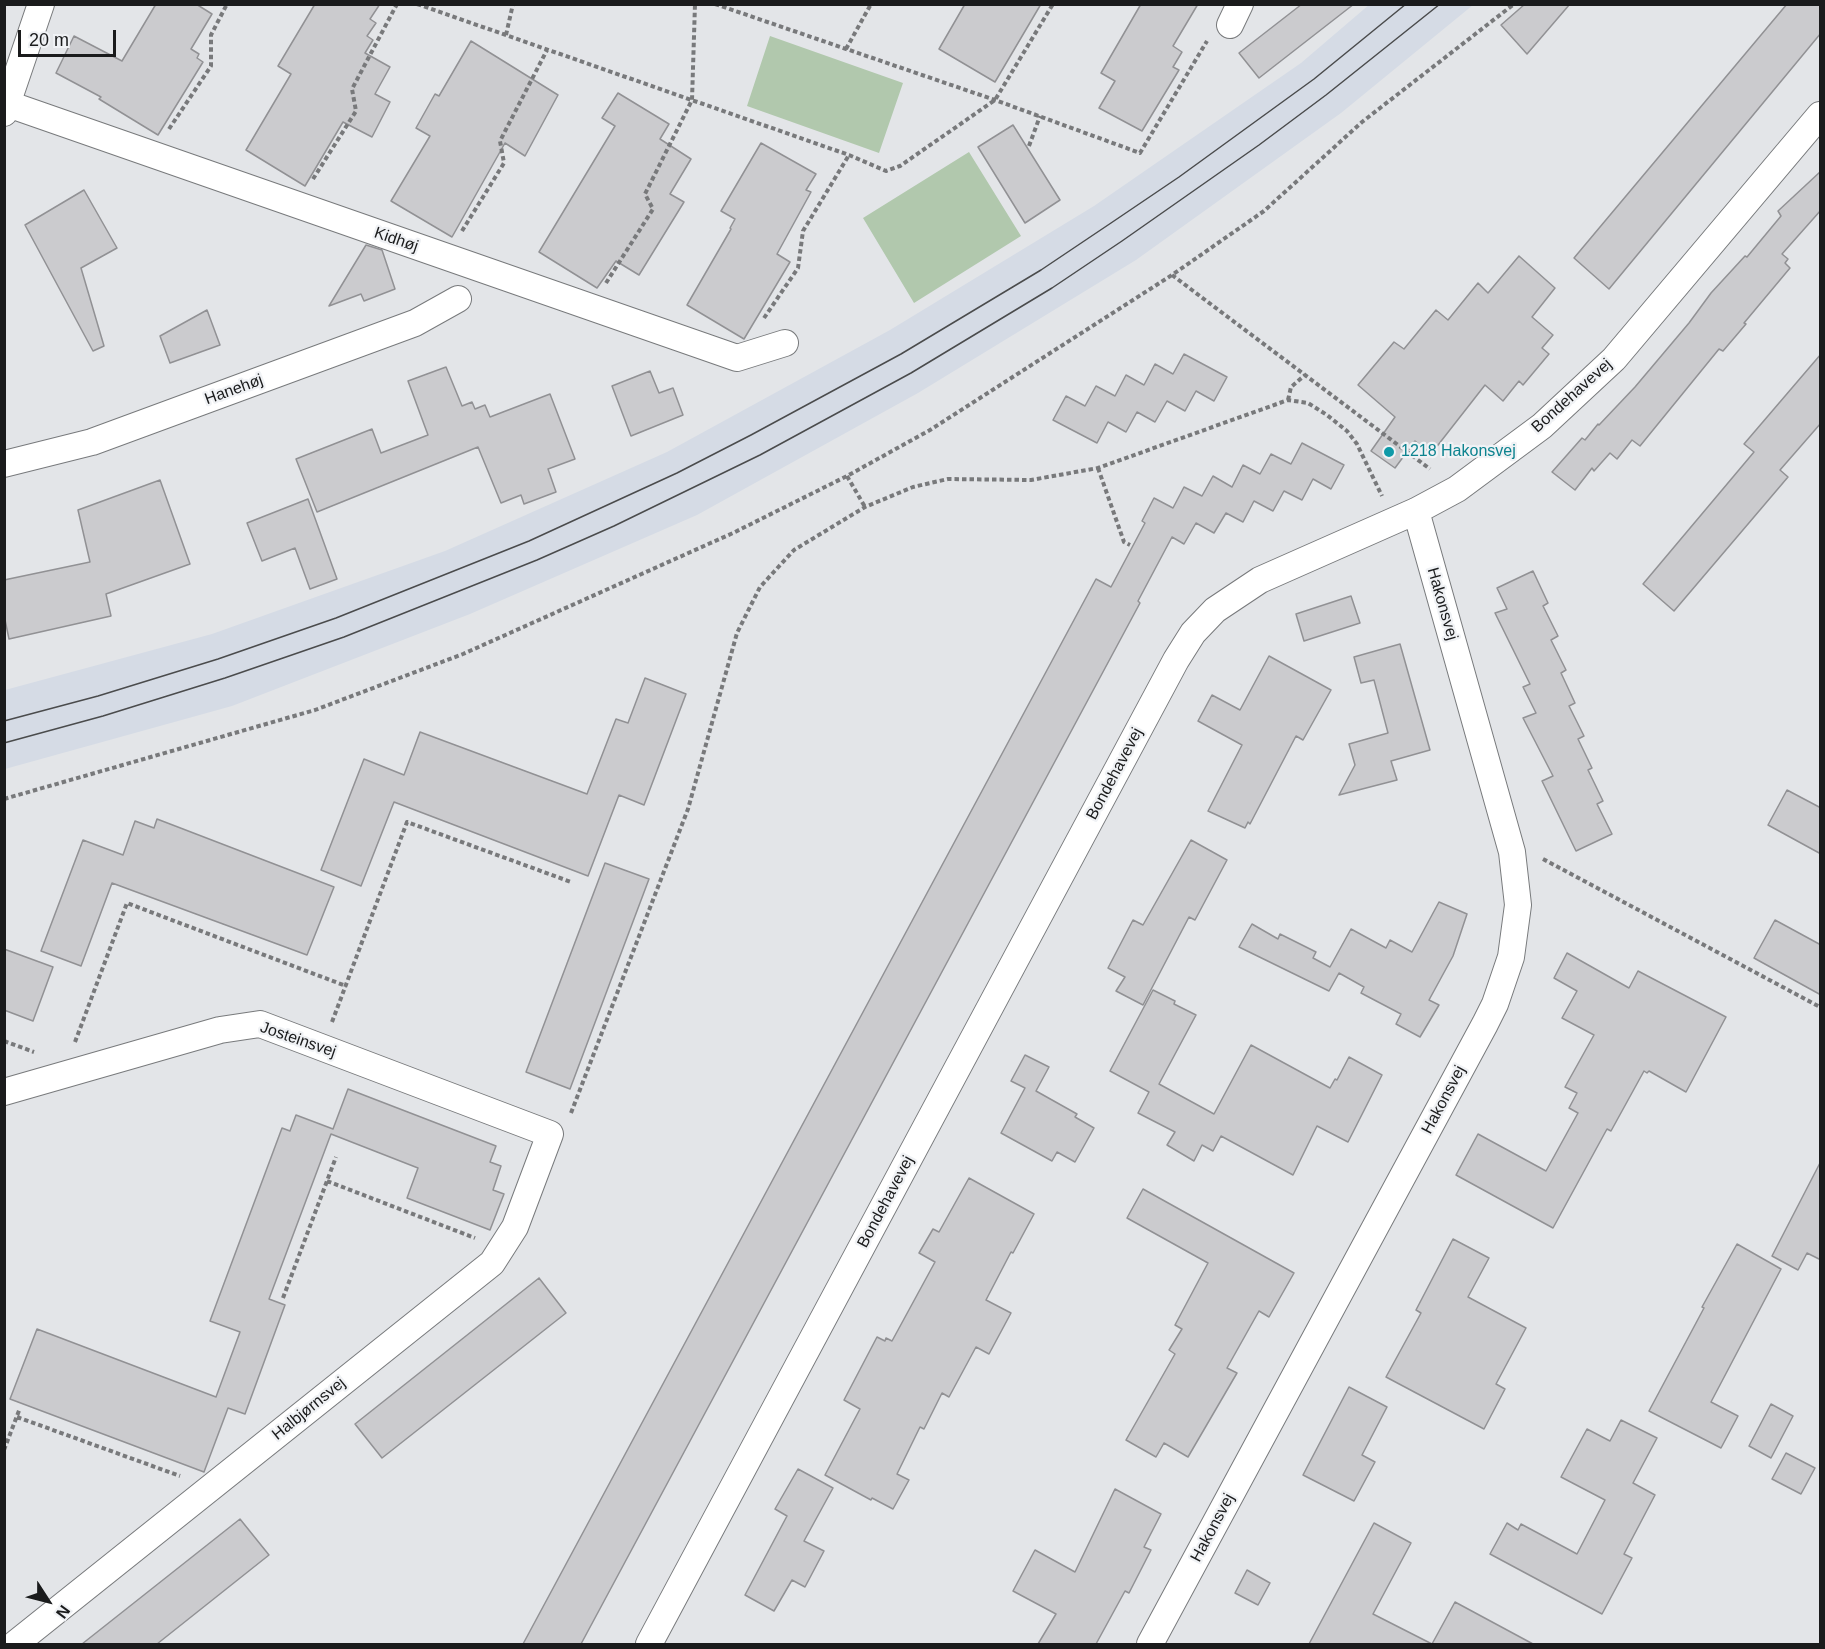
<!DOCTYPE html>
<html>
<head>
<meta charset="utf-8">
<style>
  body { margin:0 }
  #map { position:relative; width:1825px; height:1649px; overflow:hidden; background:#e3e5e8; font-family:Helvetica,sans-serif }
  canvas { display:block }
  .frame { position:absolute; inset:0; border:6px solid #1a1b1c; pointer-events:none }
  .north { position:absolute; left:18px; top:1571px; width:60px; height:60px; -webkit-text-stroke:4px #f0f2f5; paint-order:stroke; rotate:126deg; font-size:16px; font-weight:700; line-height:24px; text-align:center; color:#1a1b1c }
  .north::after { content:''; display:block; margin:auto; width:21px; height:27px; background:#1a1b1c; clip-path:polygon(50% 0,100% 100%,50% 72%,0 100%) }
  .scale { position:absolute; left:18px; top:30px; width:98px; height:27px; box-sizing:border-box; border:3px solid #1a1b1c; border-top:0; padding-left:8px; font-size:18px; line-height:21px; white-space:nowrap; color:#1a1b1c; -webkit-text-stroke:4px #f0f2f5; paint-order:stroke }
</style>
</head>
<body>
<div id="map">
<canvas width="1825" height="1649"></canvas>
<div class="frame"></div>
<div class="north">N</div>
<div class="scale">20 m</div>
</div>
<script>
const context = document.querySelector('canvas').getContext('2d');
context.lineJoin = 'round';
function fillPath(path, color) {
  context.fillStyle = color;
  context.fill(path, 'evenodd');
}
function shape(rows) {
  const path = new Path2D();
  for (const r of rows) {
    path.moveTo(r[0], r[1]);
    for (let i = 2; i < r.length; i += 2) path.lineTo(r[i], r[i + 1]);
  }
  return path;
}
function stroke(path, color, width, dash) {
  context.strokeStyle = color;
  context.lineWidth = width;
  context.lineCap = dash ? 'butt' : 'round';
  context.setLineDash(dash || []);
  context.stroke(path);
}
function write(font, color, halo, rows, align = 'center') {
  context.font = font + ' Helvetica,sans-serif';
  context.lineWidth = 4.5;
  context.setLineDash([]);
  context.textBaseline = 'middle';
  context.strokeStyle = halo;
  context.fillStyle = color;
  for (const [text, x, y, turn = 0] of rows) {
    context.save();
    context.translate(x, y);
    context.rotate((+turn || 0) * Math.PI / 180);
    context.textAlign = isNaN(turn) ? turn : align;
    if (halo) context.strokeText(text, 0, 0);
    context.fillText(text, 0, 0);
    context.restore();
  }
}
fillPath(shape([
  [1370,4,1473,5,1341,113,1136,260,918,393,697,515,470,614,232,706,5,769,5,690,212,634,445,551,667,452,890,330,1094,206,1301,63]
]), '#d5dbe5');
fillPath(shape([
  [770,36,903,83,879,153,747,106],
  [969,152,1021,236,914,303,863,218]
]), '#b1c8ad');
const building = shape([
  [156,4,196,4,212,14,191,49,199,54,197,58,203,62,158,135,99,99,101,97,56,73,74,36,122,61,156,4],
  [315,4,380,4,370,19,376,23,367,36,373,40,365,53,390,67,375,94,390,102,372,137,343,122,305,186,246,150,291,74,278,66,315,4],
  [965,4,1041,4,995,82,939,49,965,4],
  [1141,4,1198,4,1173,46,1182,52,1173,67,1179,70,1142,131,1099,108,1115,81,1101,73,1141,4],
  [1302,4,1354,4,1259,78,1239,53,1302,4],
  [1525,4,1570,4,1527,54,1501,25,1525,4],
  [1787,4,1821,4,1821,33,1609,289,1574,258,1787,4],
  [471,41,558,95,525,156,505,143,452,237,391,201,430,136,416,128,435,94,439,96,471,41],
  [618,93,669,124,660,139,691,159,670,194,684,202,639,275,616,261,597,288,539,252,615,126,602,118,618,93],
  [1013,125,1060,200,1025,223,978,147,1013,125],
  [761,143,816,174,806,190,811,192,777,254,790,262,744,339,687,305,731,229,730,228,735,219,721,211,761,143],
  [1821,171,1821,210,1782,254,1788,259,1785,263,1790,268,1744,323,1746,324,1723,351,1719,349,1640,446,1632,440,1617,459,1610,453,1594,471,1592,468,1575,490,1552,472,1582,438,1585,440,1598,424,1599,425,1635,387,1689,323,1711,293,1745,256,1747,257,1781,216,1778,211,1821,171],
  [84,190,117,248,81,268,104,346,93,351,25,225,84,190],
  [366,245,382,250,395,289,364,301,361,294,329,306,366,245],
  [1519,256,1555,288,1532,317,1553,335,1542,348,1549,354,1523,385,1519,381,1503,401,1485,385,1431,454,1415,441,1395,468,1371,451,1395,417,1358,385,1394,342,1404,349,1436,310,1448,320,1478,283,1488,293,1519,256],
  [207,310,220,345,170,363,160,336,207,310],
  [1184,354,1227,377,1214,401,1196,391,1185,411,1167,401,1155,422,1137,412,1126,432,1108,422,1097,443,1053,420,1066,396,1085,406,1096,386,1115,396,1126,375,1144,385,1155,364,1173,374,1184,354],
  [1821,354,1821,423,1780,470,1788,477,1674,611,1643,584,1754,452,1744,444,1821,354],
  [446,367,462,406,472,402,475,409,485,405,490,417,550,394,575,459,548,469,556,492,524,504,521,495,501,503,478,447,317,512,296,459,372,429,381,453,428,435,408,381,446,367],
  [650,371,659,393,673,388,683,415,631,436,612,386,650,371],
  [1302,443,1344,465,1331,489,1313,479,1302,500,1284,491,1273,511,1254,501,1243,522,1226,513,1214,533,1196,523,1184,544,1172,537,1138,601,1140,603,581,1644,523,1644,1096,579,1111,587,1145,523,1142,521,1154,498,1173,508,1184,487,1202,496,1213,476,1232,487,1243,465,1260,474,1271,454,1291,464,1302,443],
  [160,480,190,564,106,594,111,616,9,639,4,615,4,580,90,562,78,510,160,480],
  [308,499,337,579,310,589,295,548,262,561,247,523,308,499],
  [1533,571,1548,603,1543,606,1558,636,1551,640,1566,670,1561,673,1575,703,1569,706,1584,736,1578,739,1592,768,1588,770,1603,801,1597,804,1612,834,1576,851,1542,781,1553,776,1523,718,1536,713,1523,687,1530,684,1495,613,1507,609,1497,588,1533,571],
  [1351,596,1360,623,1304,641,1296,614,1351,596],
  [1400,644,1430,750,1391,761,1397,780,1339,795,1355,765,1349,744,1388,733,1374,680,1361,683,1354,657,1400,644],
  [1269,656,1331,690,1303,740,1296,736,1250,824,1248,822,1245,828,1208,811,1242,745,1198,721,1212,695,1240,710,1269,656],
  [645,678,686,694,644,805,619,795,588,876,394,802,361,886,321,870,364,759,404,775,420,732,587,794,616,719,628,723,645,678],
  [1787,790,1821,808,1821,854,1768,825,1787,790],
  [157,819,334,887,307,955,112,883,81,966,41,951,83,840,123,855,135,821,154,828,157,819],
  [1191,840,1227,860,1195,920,1189,917,1143,1005,1116,991,1125,977,1108,968,1133,920,1143,925,1191,840],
  [605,863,649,879,570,1089,526,1072,605,863],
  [1439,902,1467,914,1453,956,1429,1000,1439,1005,1420,1037,1396,1024,1401,1014,1361,993,1364,987,1339,973,1329,991,1239,947,1252,924,1278,939,1280,934,1316,952,1313,958,1330,967,1351,929,1386,948,1390,940,1412,952,1439,902],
  [1775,920,1821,945,1821,995,1754,958,1775,920],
  [4,949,53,967,33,1021,4,1010,4,949],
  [1567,953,1629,988,1638,971,1726,1017,1686,1092,1649,1071,1647,1073,1644,1071,1611,1131,1607,1129,1553,1228,1456,1175,1478,1134,1546,1171,1578,1113,1569,1108,1577,1093,1565,1087,1594,1035,1562,1018,1577,991,1554,978,1567,953],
  [1153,990,1175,1001,1174,1004,1196,1015,1159,1084,1214,1114,1251,1045,1330,1088,1335,1079,1337,1080,1349,1057,1382,1075,1348,1142,1317,1126,1293,1175,1221,1136,1213,1151,1202,1145,1194,1161,1167,1145,1175,1132,1138,1113,1149,1092,1110,1071,1153,990],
  [1025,1055,1049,1067,1036,1091,1077,1114,1075,1117,1094,1128,1075,1162,1057,1152,1052,1161,1001,1133,1025,1088,1011,1081,1025,1055],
  [348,1089,496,1146,490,1162,501,1166,493,1190,504,1194,490,1230,407,1198,418,1168,331,1134,269,1299,285,1305,245,1414,228,1408,204,1472,10,1399,37,1329,216,1397,240,1332,210,1321,282,1128,290,1131,296,1115,333,1129,348,1089],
  [1821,1161,1821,1260,1807,1253,1798,1270,1772,1256,1821,1161],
  [969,1178,1034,1214,1013,1253,1011,1252,986,1300,1011,1313,989,1354,976,1347,949,1397,942,1393,924,1429,920,1427,897,1474,909,1480,893,1509,872,1498,871,1500,825,1475,860,1409,844,1400,877,1337,885,1341,886,1338,892,1341,935,1262,919,1253,933,1229,939,1232,969,1178],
  [1143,1189,1294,1273,1269,1317,1259,1311,1227,1368,1237,1373,1188,1457,1164,1443,1156,1457,1126,1440,1175,1354,1169,1350,1182,1329,1175,1325,1208,1263,1127,1218,1143,1189],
  [1453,1239,1489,1258,1468,1297,1526,1328,1496,1384,1505,1389,1484,1429,1386,1377,1421,1313,1416,1310,1453,1239],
  [1737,1244,1781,1269,1711,1402,1738,1416,1721,1448,1649,1411,1704,1308,1702,1307,1737,1244],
  [539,1278,566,1313,382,1458,355,1424,539,1278],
  [1349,1387,1387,1407,1362,1455,1375,1462,1354,1501,1303,1475,1349,1387],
  [1771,1404,1793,1416,1771,1458,1749,1446,1771,1404],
  [1621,1420,1657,1438,1633,1483,1655,1495,1624,1554,1632,1558,1602,1614,1490,1554,1507,1523,1518,1530,1521,1524,1577,1554,1605,1500,1561,1477,1587,1429,1610,1441,1621,1420],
  [1786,1453,1815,1468,1801,1494,1772,1479,1786,1453],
  [798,1469,833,1488,804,1541,824,1551,805,1587,792,1580,774,1611,745,1595,787,1516,775,1509,798,1469],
  [1115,1489,1161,1514,1144,1547,1151,1550,1129,1593,1125,1591,1096,1644,1038,1644,1056,1614,1013,1591,1035,1550,1075,1572,1115,1489],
  [240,1519,269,1555,157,1644,82,1644,240,1519],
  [1374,1523,1411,1543,1373,1614,1432,1644,1455,1602,1533,1644,1309,1644,1374,1523],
  [1247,1570,1270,1583,1258,1605,1235,1593,1247,1570]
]);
fillPath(building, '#cbcbce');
stroke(building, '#919194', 1.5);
const street = shape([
  [1230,25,1240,4],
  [8,104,737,358,785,343],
  [4,113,41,4],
  [4,464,92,442,415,323,458,299],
  [4,1092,220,1030,260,1024,550,1134,515,1227,492,1263,15,1644],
  [649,1644,1176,660,1193,633,1215,610,1260,580,1416,511,1457,489,1542,426,1614,359,1820,115],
  [1150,1644,1485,1024,1495,1004,1511,957,1518,905,1512,852,1416,511]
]);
stroke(street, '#787a7c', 28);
stroke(shape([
  [417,4,849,155,886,171,900,166,995,100,1053,4],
  [715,4,995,100,1140,153,1207,41],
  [506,35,513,4],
  [846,49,871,4],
  [169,129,211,66,211,35,227,4],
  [1029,146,1040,116],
  [313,179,356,111,352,89,397,4],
  [462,231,504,163,500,141,547,50],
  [1172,275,1430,469],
  [606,283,653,209,645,194,692,100,695,4],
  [764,318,798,268,803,231,849,155],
  [1288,400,1291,387,1305,375],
  [1098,468,1124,542,1130,545],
  [847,476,865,507],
  [4,799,315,710,463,654,733,533,847,476,930,430,1172,275,1264,211,1362,122,1514,4],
  [1543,859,1820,1007],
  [332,1022,407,822,571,882],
  [4,1041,34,1052],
  [75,1042,127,903,346,986],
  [571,1113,688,809,737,633,760,587,794,550,865,507,913,487,948,479,1031,480,1098,468,1288,400,1308,403,1327,415,1347,431,1357,444,1382,496],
  [327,1181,475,1238],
  [283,1298,336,1157],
  [17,1417,180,1476],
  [4,1450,20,1408]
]), '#78797b', 4, [4.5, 3]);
stroke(street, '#fff', 26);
stroke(shape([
  [4,721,98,696,218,659,336,618,529,541,677,473,751,435,901,354,1041,270,1111,223,1179,177,1314,79,1406,4],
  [4,743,103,716,225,678,344,637,537,560,614,526,760,455,911,373,1052,288,1122,241,1259,145,1326,95,1440,4]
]), '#4a4b4c', 1.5);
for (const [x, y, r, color] of [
  [1389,452,6,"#0f9aa8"]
]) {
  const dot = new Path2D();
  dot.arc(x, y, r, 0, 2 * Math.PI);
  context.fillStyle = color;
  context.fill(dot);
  stroke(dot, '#f0f2f5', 2);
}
write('16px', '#1a1b1c', '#f0f2f5', [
  ["Kidhøj",396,240,19],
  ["Hanehøj",234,390,-20],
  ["Bondehavevej",1572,396,-42],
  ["Hakonsvej",1442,604,74],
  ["Bondehavevej",1115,774,-62],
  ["Josteinsvej",298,1040,19],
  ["Hakonsvej",1444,1100,-62],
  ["Bondehavevej",886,1202,-62],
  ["Halbjørnsvej",309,1409,-39],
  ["Hakonsvej",1213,1528,-62]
]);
write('16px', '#0d838f', '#f0f2f5', [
  ["1218 Hakonsvej",1401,452]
], 'left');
</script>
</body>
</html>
